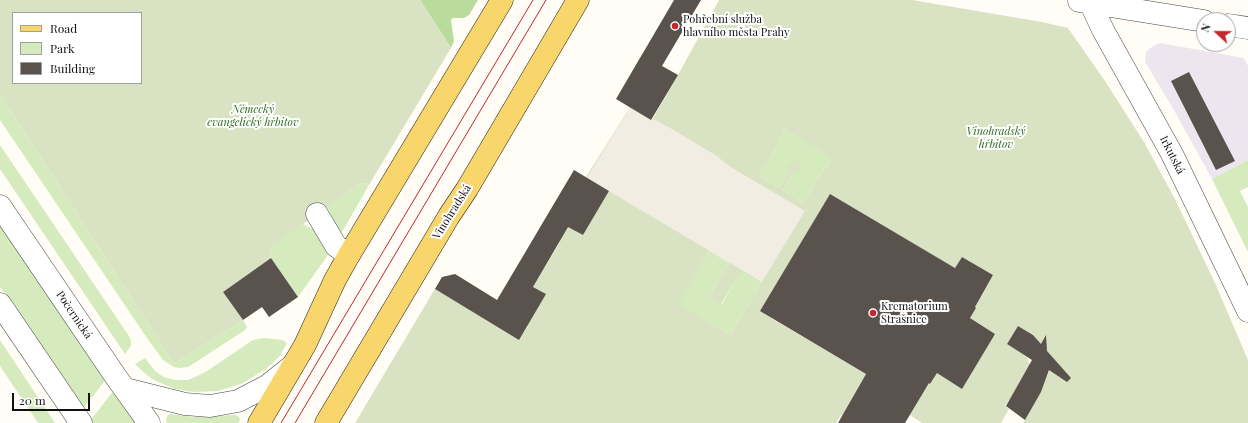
<!DOCTYPE html>
<html>
<head>
<meta charset="utf-8">
<style>
  body { margin:0 }
  #map { position:relative; width:1248px; height:423px; overflow:hidden; background:#fffdf5; font-family:"Playfair Display",serif }
  canvas { display:block }
  .legend { position:absolute; left:12px; top:12px; width:130px; height:72px; box-sizing:border-box; background:#fff; border:1px solid #a0a0a0; margin:0; padding:5px 7px; list-style:none; font-size:12px; color:#111 }
  .legend li { display:flex; align-items:center; gap:8px; height:20px }
  .legend b { width:20px; border:1px solid #a0a0a0 }
  .north { position:absolute; left:1196px; top:12px; width:40px; height:40px; box-sizing:border-box; background:#fff; border:1px solid #a0a0a0; border-radius:50%; rotate:292deg; font-size:11px; font-weight:700; line-height:16px; text-align:center; color:#111 }
  .north::after { content:''; display:block; margin:auto; width:14px; height:18px; background:#c4262e; clip-path:polygon(50% 0,100% 100%,50% 72%,0 100%) }
  .scale { position:absolute; left:12px; top:393px; width:78px; height:18px; box-sizing:border-box; border:2px solid #111; border-top:0; padding-left:5px; font-size:12px; line-height:14px; white-space:nowrap; color:#111; -webkit-text-stroke:3px #fff; paint-order:stroke }
</style>
</head>
<body>
<div id="map">
<canvas width="1248" height="423"></canvas>
<ul class="legend">
<li><b style="height:5px;background:#f9d66b"></b>Road</li>
<li><b style="height:11px;background:#d5ebbd"></b>Park</li>
<li><b style="height:11px;background:#5a524d"></b>Building</li>
</ul>
<div class="north">N</div>
<div class="scale">20 m</div>
</div>
<script>
const context = document.querySelector('canvas').getContext('2d');
context.lineJoin = 'round';
function fillPath(path, color) {
  context.fillStyle = color;
  context.fill(path, 'evenodd');
}
function shape(rows) {
  const path = new Path2D();
  for (const r of rows) {
    path.moveTo(r[0], r[1]);
    for (let i = 2; i < r.length; i += 2) path.lineTo(r[i], r[i + 1]);
  }
  return path;
}
function stroke(path, color, width, dash) {
  context.strokeStyle = color;
  context.lineWidth = width;
  context.lineCap = dash ? 'butt' : 'round';
  context.setLineDash(dash || []);
  context.stroke(path);
}
function write(font, color, halo, rows, align = 'center') {
  context.font = font + ' "Playfair Display",serif';
  context.lineWidth = 4;
  context.setLineDash([]);
  context.textBaseline = 'middle';
  context.strokeStyle = halo;
  context.fillStyle = color;
  for (const [text, x, y, turn = 0] of rows) {
    context.save();
    context.translate(x, y);
    context.rotate((+turn || 0) * Math.PI / 180);
    context.textAlign = isNaN(turn) ? turn : align;
    if (halo) context.strokeText(text, 0, 0);
    context.fillText(text, 0, 0);
    context.restore();
  }
}
fillPath(shape([
  [1160,43,1244,58,1248,66,1248,160,1212,179,1171,105,1145,62,1146,52,1153,46]
]), '#eee6ef');
fillPath(shape([
  [0,94,174,364,243,320,247,327,245,330,196,362,188,367,179,368,174,367,163,360,149,341,0,120],
  [784,129,833,158,827,168,825,167,803,203,783,190,792,174,789,172,779,188,759,176,780,141,777,139],
  [0,145,129,336,131,341,131,346,125,354,0,169],
  [1248,160,1248,187,1240,191,1248,207,1248,252,1212,179],
  [367,183,369,185,342,232,339,230,327,207,360,184],
  [0,222,107,378,83,409,0,287],
  [303,224,313,229,328,255,298,297,271,258,270,252,272,246,275,243],
  [709,251,729,263,709,297,722,304,741,270,762,282,730,335,678,304],
  [264,338,282,340,287,343,279,357,266,369,241,384,218,391,194,392,175,389,156,381,148,376,135,364,145,358,155,371,164,377,175,380,188,380,197,376,207,371,253,340],
  [0,340,55,423,38,423,0,366],
  [115,389,137,423,90,423,89,422],
  [170,414,195,417,236,415,239,417,240,419,239,423,167,423,166,419,168,415]
]), '#d5ebbd');
fillPath(shape([
  [420,0,478,0,469,15,464,18,453,18,451,20,454,41,451,48]
]), '#b9dc9c');
fillPath(shape([
  [0,0,420,0,451,48,369,185,367,183,360,184,272,246,270,252,271,258,223,292,243,320,174,364,0,94],
  [13,13,141,13,141,83,13,83],
  [719,0,912,0,1042,22,1068,28,1105,81,1144,142,1175,199,1215,283,1248,360,1248,423,1023,423,1041,392,1049,371,1048,358,1043,346,1033,335,1018,326,1007,344,1027,357,1031,368,1013,402,1009,400,1005,406,1009,409,1001,423,922,423,910,415,929,383,930,384,937,373,995,334,970,318,976,308,975,307,993,275,962,257,955,268,841,201,771,318,866,374,842,416,841,415,836,423,355,423,442,277,435,289,519,339,528,326,494,306,455,274,497,300,574,170,586,177,630,107,616,99,642,54,678,75],
  [643,54,678,75,652,120,616,99],
  [784,129,832,158,827,168,825,167,803,203,783,190,792,174,802,172,799,160,787,163,789,172,779,188,759,176,780,141,778,139],
  [574,170,609,191,583,235,548,215],
  [539,229,560,242,533,287,546,294,498,299],
  [709,251,729,263,709,297,721,304,741,271,762,282,730,335,679,304]
]), '#d9e3c4');
fillPath(shape([
  [630,107,652,120,658,121,687,138,717,156,729,166,805,211,762,282,587,178]
]), '#f1ede2');
fillPath(shape([
  [674,0,701,0,662,66,678,75,651,120,616,99],
  [1189,72,1235,161,1216,170,1171,81],
  [574,170,609,191,583,235,568,227,533,287,546,294,519,340,435,289,442,277,455,274,497,300],
  [830,194,955,268,962,257,993,275,975,307,976,308,970,318,995,334,962,389,937,373,930,384,929,383,905,423,838,423,866,374,760,311],
  [271,258,298,297,269,317,262,307,243,320,223,292],
  [1018,326,1033,335,1041,344,1046,335,1047,351,1071,378,1067,382,1049,370,1041,392,1025,420,1006,406,1032,360,1007,344]
]), '#5a524d');
const minor = shape([
  [1079,1,1204,21],
  [1090,2,1103,30,1172,154,1248,311],
  [1228,25,1248,28],
  [0,206,116,377,149,423],
  [317,214,336,246,349,255],
  [0,304,81,423],
  [125,389,185,404,210,406,238,401,267,386,292,366]
]);
const major = shape([
  [259,423,305,345,335,280,349,255,502,0],
  [326,423,449,216,467,189,578,0]
]);
stroke(minor, '#444', 23);
stroke(major, '#222', 23);
stroke(minor, '#fff', 22);
stroke(major, '#f9d66b', 22);
stroke(shape([
  [281,423,533,0],
  [295,423,546,0]
]), '#c4262e', 1);
for (const [x, y, r, color] of [
  [675,26,4,"#c4262e"],
  [873,313,4,"#c4262e"]
]) {
  const dot = new Path2D();
  dot.arc(x, y, r, 0, 2 * Math.PI);
  context.fillStyle = color;
  context.fill(dot);
  stroke(dot, '#fff', 1.5);
}
write('11px', '#111', '#fff', [
  ["Pohřební služba",683,20],
  ["hlavního města Prahy",683,33],
  ["Krematorium",881,307],
  ["Strašnice",881,320]
], 'left');
write('italic 11px', '#2f6b1f', '#fff', [
  ["Německý",253,110],
  ["evangelický hřbitov",253,123],
  ["Vinohradský",996,132],
  ["hřbitov",996,145]
]);
write('11px', '#111', '#fff', [
  ["Irkutská",1172,155,63],
  ["Vinohradská",452,212,-58],
  ["Počernická",74,315,56]
]);
</script>
</body>
</html>
